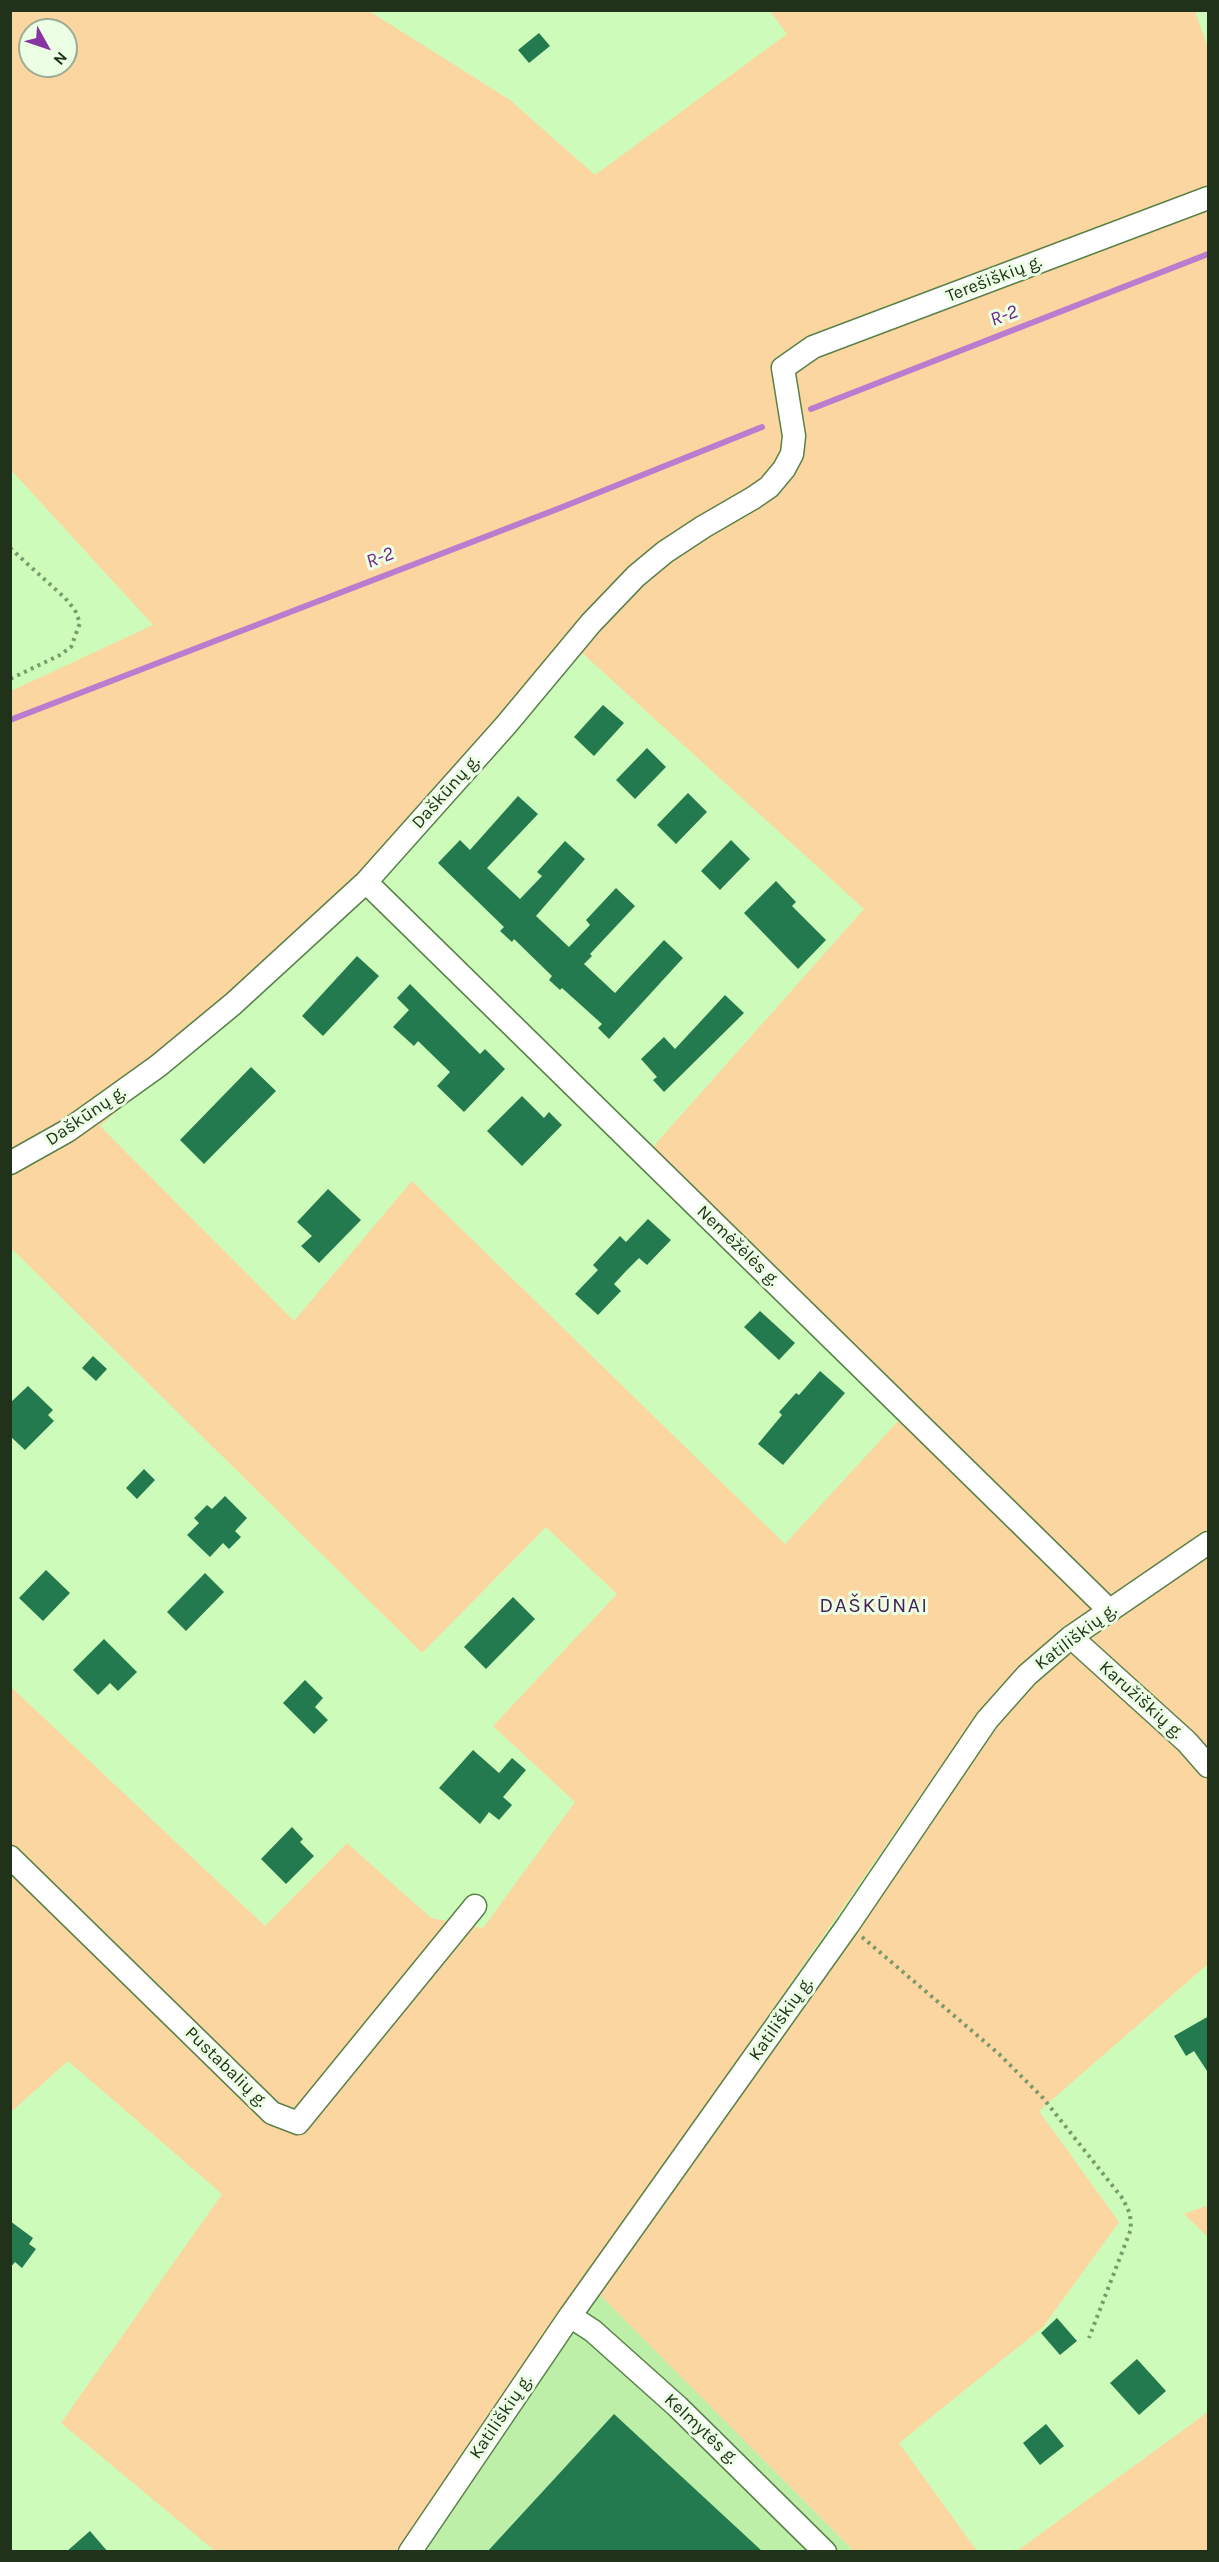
<!DOCTYPE html>
<html>
<head>
<meta charset="utf-8">
<style>
  body { margin:0 }
  #map { position:relative; width:1219px; height:2562px; overflow:hidden; background:#cdfbba; font-family:Karla,sans-serif }
  canvas { display:block }
  .frame { position:absolute; inset:0; border:12px solid #203219; pointer-events:none }
  .north { position:absolute; left:18px; top:18px; width:60px; height:60px; box-sizing:border-box; background:#ecffe5; border:2px solid #9aad93; border-radius:50%; rotate:130deg; font-size:16px; font-weight:700; line-height:24px; text-align:center; color:#203219 }
  .north::after { content:''; display:block; margin:auto; width:21px; height:27px; background:#8835a4; clip-path:polygon(50% 0,100% 100%,50% 72%,0 100%) }
</style>
</head>
<body>
<div id="map">
<canvas width="1219" height="2562"></canvas>
<div class="frame"></div>
<div class="north">N</div>
</div>
<script>
const context = document.querySelector('canvas').getContext('2d');
context.lineJoin = 'round';
function fillPath(path, color) {
  context.fillStyle = color;
  context.fill(path, 'evenodd');
}
function shape(rows) {
  const path = new Path2D();
  for (const r of rows) {
    path.moveTo(r[0], r[1]);
    for (let i = 2; i < r.length; i += 2) path.lineTo(r[i], r[i + 1]);
  }
  return path;
}
function stroke(path, color, width, dash) {
  context.strokeStyle = color;
  context.lineWidth = width;
  context.lineCap = dash ? 'butt' : 'round';
  context.setLineDash(dash || []);
  context.stroke(path);
}
function write(font, color, halo, rows, align = 'center') {
  context.font = font + ' Karla,sans-serif';
  context.lineWidth = 6;
  context.setLineDash([]);
  context.textBaseline = 'middle';
  context.strokeStyle = halo;
  context.fillStyle = color;
  for (const [text, x, y, turn = 0] of rows) {
    context.save();
    context.translate(x, y);
    context.rotate((+turn || 0) * Math.PI / 180);
    context.textAlign = isNaN(turn) ? turn : align;
    if (halo) context.strokeText(text, 0, 0);
    context.fillText(text, 0, 0);
    context.restore();
  }
}
fillPath(shape([
  [598,2293,854,2551,422,2552]
]), '#bdefa9');
fillPath(shape([
  [11,11,369,11,510,100,595,175,787,34,770,11,1195,11,1208,48,1208,1529,1060,1632,1028,1658,995,1692,965,1731,398,2551,215,2551,61,2423,222,2194,68,2061,11,2112,11,1687,265,1926,347,1843,431,1918,483,1928,575,1802,493,1726,617,1594,546,1527,422,1653,11,1248,11,691,153,625,11,470],
  [30,30,66,30,66,66,30,66],
  [582,653,864,909,652,1148,911,1407,785,1544,412,1181,294,1321,100,1126,379,882],
  [1208,1557,1208,1964,1039,2111,1119,2222,1043,2327,899,2443,977,2551,854,2551,598,2293,1016,1701,1060,1658],
  [1208,2205,1208,2237,1184,2214],
  [1208,2412,1208,2551,1017,2551]
]), '#fcd6a0');
stroke(shape([
  [811,409,1208,254],
  [10,720,560,508,762,427]
]), '#b97ccf', 6);
fillPath(shape([
  [539,33,550,46,529,63,518,50],
  [603,705,624,723,594,756,574,737],
  [647,748,666,767,635,799,616,780],
  [688,793,707,812,676,844,657,825],
  [518,796,538,814,487,868,520,899,542,876,537,872,565,841,585,859,536,916,569,947,590,925,586,920,616,888,635,906,590,954,592,956,584,964,615,993,664,940,683,958,609,1039,598,1028,602,1024,562,988,560,990,549,980,552,976,514,939,512,942,500,931,504,927,438,863,460,840,470,850],
  [731,840,750,859,720,890,701,871],
  [776,881,796,902,792,906,826,940,798,969,744,913],
  [357,956,379,976,323,1036,302,1016],
  [410,984,480,1054,485,1049,505,1069,464,1112,437,1086,450,1072,418,1041,414,1046,393,1027,409,1010,397,998],
  [725,995,744,1013,664,1092,653,1080,657,1077,641,1059,664,1037,675,1049],
  [251,1067,276,1091,204,1164,180,1140],
  [522,1096,544,1118,549,1112,562,1125,522,1166,487,1131],
  [328,1189,361,1220,319,1263,301,1246,312,1236,297,1222],
  [648,1219,671,1240,647,1265,639,1258,627,1270,614,1284,621,1291,598,1315,575,1294,598,1270,593,1265,620,1236,626,1242],
  [760,1311,795,1343,779,1360,744,1327],
  [93,1356,107,1369,96,1381,82,1368],
  [820,1371,845,1393,783,1465,758,1444,782,1415,779,1412,796,1393,799,1395],
  [28,1386,53,1410,48,1415,54,1421,25,1450,10,1436,10,1403],
  [144,1469,155,1480,137,1499,126,1488],
  [225,1496,247,1518,235,1531,241,1537,229,1549,223,1543,210,1557,187,1535,199,1523,194,1518,207,1505,212,1509],
  [46,1570,70,1593,43,1621,19,1598],
  [205,1573,224,1592,186,1631,167,1612],
  [513,1597,535,1619,486,1669,464,1647],
  [104,1639,137,1672,118,1691,110,1683,98,1695,73,1670],
  [305,1680,323,1698,315,1707,328,1720,314,1734,283,1703],
  [473,1750,499,1773,512,1758,526,1770,503,1797,512,1805,499,1820,489,1812,480,1824,439,1788],
  [292,1827,303,1839,300,1842,314,1856,286,1884,261,1859],
  [1209,2016,1209,2074,1194,2051,1186,2056,1174,2036],
  [10,2221,33,2238,29,2244,36,2249,22,2268,15,2262,10,2268],
  [1057,2318,1077,2341,1060,2355,1041,2333],
  [1137,2359,1166,2391,1139,2415,1110,2383],
  [614,2414,763,2552,487,2552],
  [1046,2424,1064,2446,1040,2465,1023,2443],
  [90,2531,108,2552,66,2552]
]), '#237a4e');
const minor = shape([
  [366,882,1110,1611],
  [10,1163,67,1131,98,1109,158,1066,233,1004,366,882,506,725,591,623,636,576,665,552,703,527,753,498,769,487,784,469,792,454,794,436,783,368,813,347,1208,198],
  [1071,1637,1187,1742,1208,1766],
  [10,1857,272,2113,298,2123,475,1906],
  [570,2316,593,2331,678,2407,825,2552],
  [410,2552,570,2316,848,1925,987,1720,1027,1675,1071,1637,1208,1543]
]);
stroke(minor, '#598248', 25);
stroke(shape([
  [10,548,65,598,75,610,80,623,71,647,60,655,10,679],
  [862,1937,999,2054,1043,2098,1123,2199,1130,2214,1131,2229,1089,2338]
]), '#7a9a6c', 4, [3, 4.5]);
stroke(minor, '#fff', 22);
write('18px', '#203219', '#ecffe5', [
  ["Terešiškių g.",994,279,-21],
  ["Daškūnų g.",446,792,-48],
  ["Daškūnų g.",86,1116,-34],
  ["Nemėžėlės g.",738,1246,44],
  ["Katiliškių g.",1076,1637,-37],
  ["Karužiškių g.",1141,1700,42],
  ["Katiliškių g.",781,2019,-55],
  ["Pustabalių g.",226,2067,44],
  ["Katiliškių g.",501,2417,-56],
  ["Kelmytės g.",701,2429,43]
]);
write('italic 20px', '#72278a', '#ecffe5', [
  ["R-2",1004,316,-21],
  ["R-2",380,558,-21]
]);
context.letterSpacing = '1.5px';
write('21px', '#482056', '#ecffe5', [
  ["DAŠKŪNAI",874,1606]
]);
context.letterSpacing = '0px';
</script>
</body>
</html>
